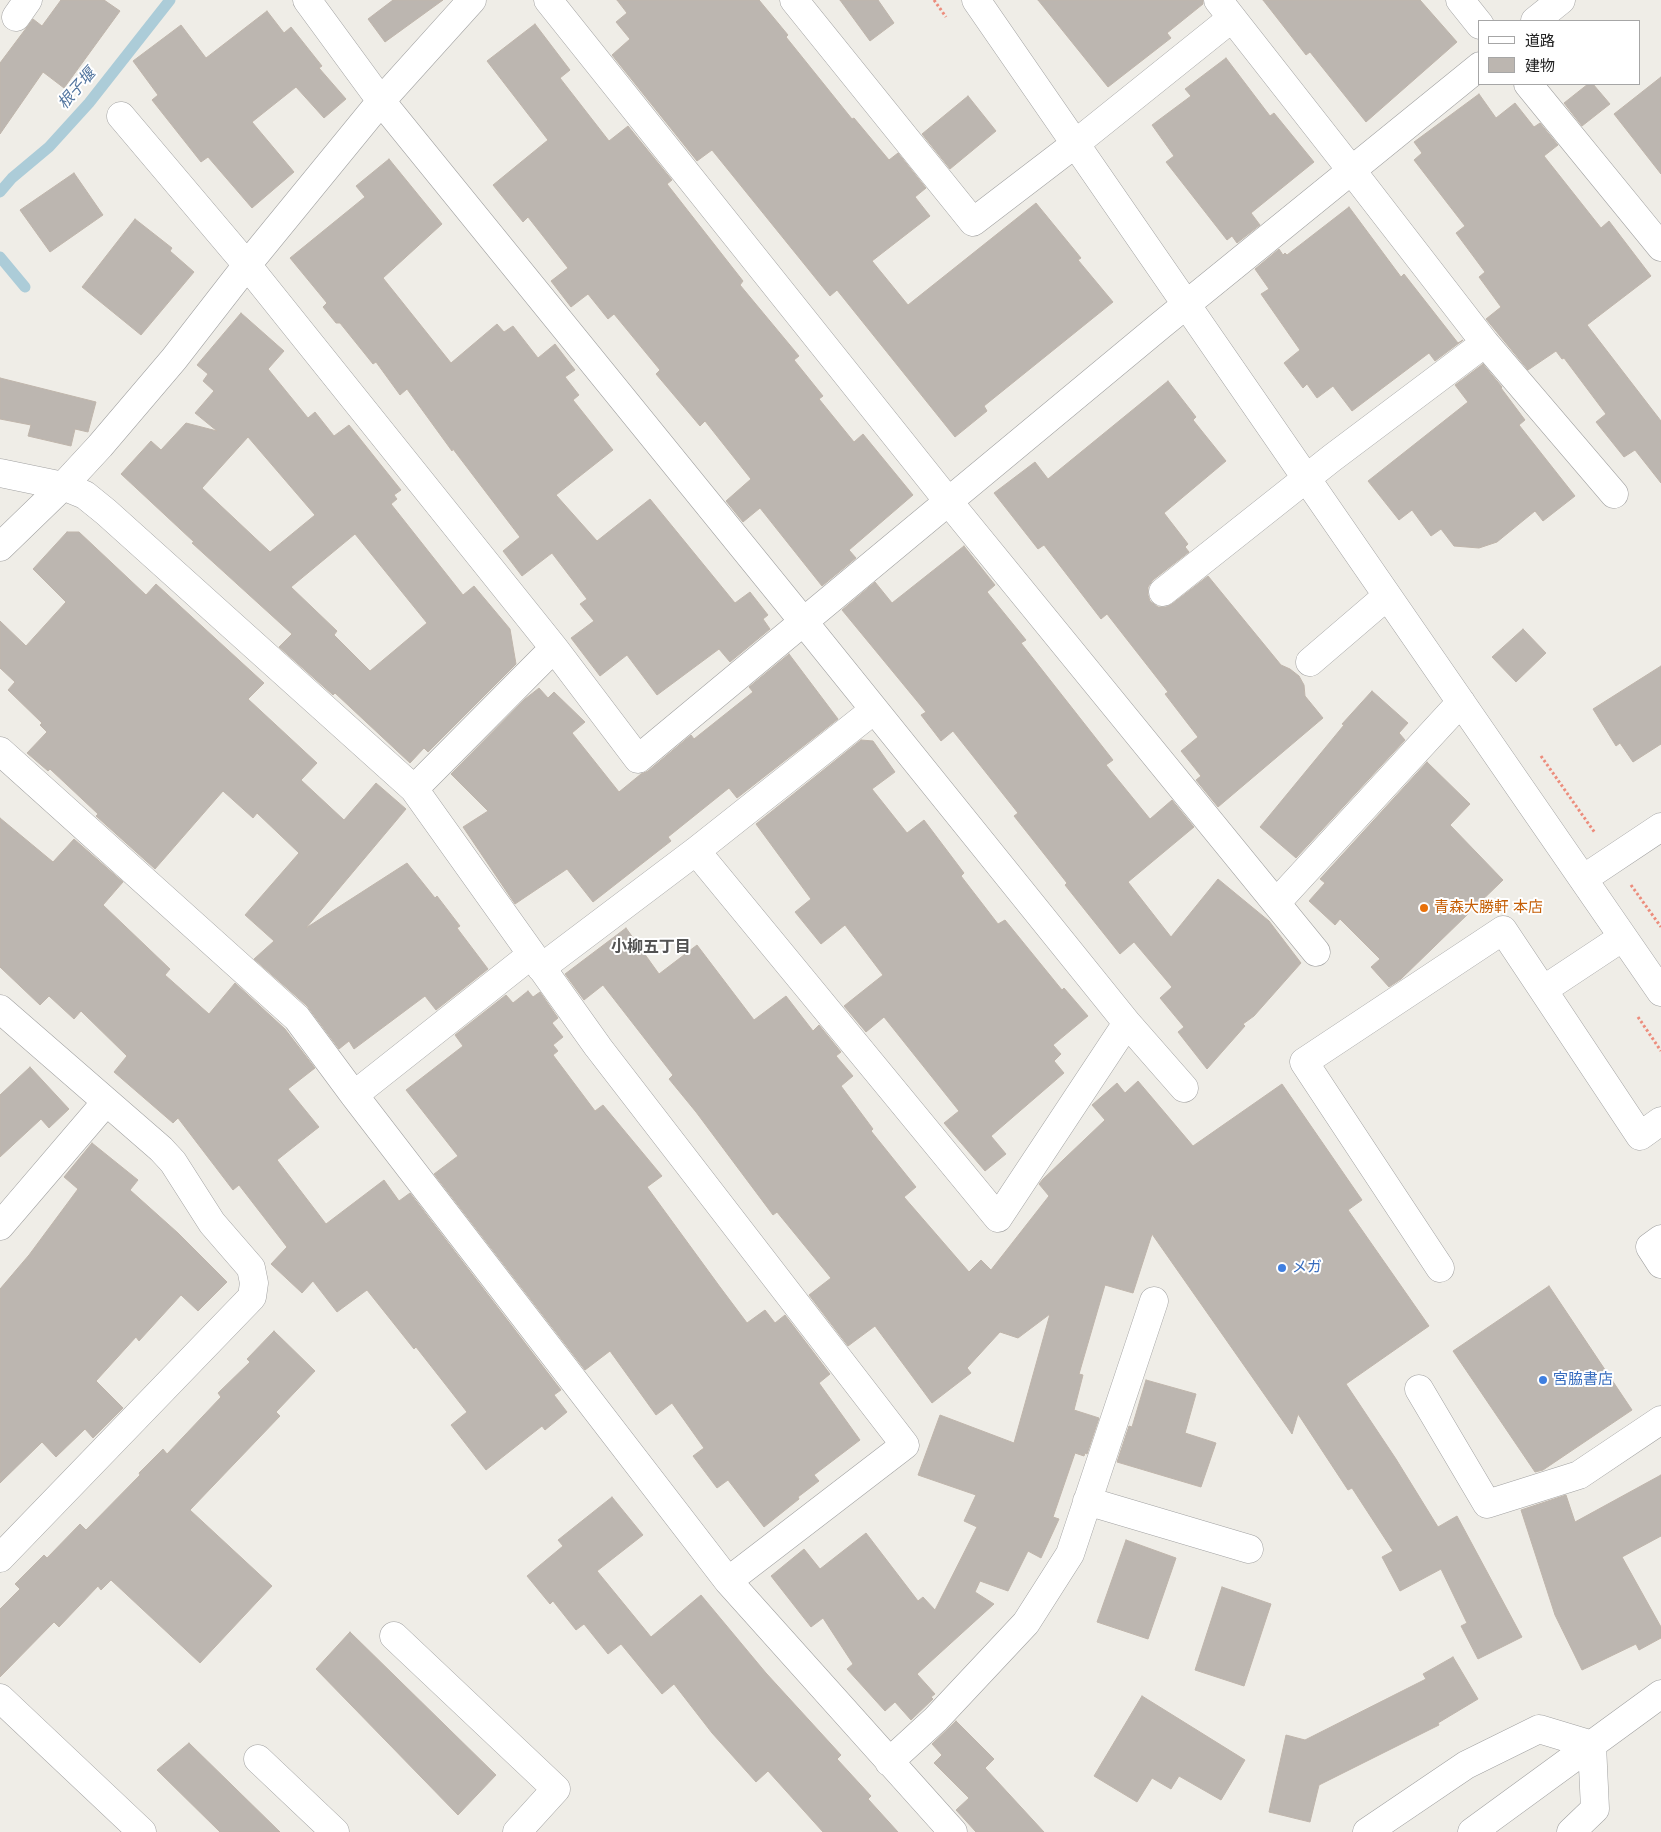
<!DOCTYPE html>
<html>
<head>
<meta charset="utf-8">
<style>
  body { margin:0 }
  #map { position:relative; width:1661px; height:1832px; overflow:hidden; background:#efede7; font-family:"Fira Sans","Noto Sans JP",sans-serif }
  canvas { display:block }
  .legend { position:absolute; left:1478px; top:20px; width:162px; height:65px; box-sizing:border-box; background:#fff; border:1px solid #a6a6a6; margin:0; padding:6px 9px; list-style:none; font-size:15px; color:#202020 }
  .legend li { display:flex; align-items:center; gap:10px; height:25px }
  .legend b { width:25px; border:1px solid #a6a6a6 }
</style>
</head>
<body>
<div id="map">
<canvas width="1661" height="1832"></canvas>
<ul class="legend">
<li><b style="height:6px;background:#fff"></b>道路</li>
<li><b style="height:14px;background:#bcb6b0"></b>建物</li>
</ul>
</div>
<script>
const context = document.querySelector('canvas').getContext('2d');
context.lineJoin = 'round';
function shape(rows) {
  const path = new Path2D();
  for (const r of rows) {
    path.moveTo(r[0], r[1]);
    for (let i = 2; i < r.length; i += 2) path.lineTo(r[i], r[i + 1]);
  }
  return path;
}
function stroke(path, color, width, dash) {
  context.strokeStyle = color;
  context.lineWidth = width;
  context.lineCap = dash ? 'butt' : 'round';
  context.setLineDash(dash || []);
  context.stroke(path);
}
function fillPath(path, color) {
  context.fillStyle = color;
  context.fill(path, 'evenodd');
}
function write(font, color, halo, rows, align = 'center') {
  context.font = font + ' "Fira Sans","Noto Sans JP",sans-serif';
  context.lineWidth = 4;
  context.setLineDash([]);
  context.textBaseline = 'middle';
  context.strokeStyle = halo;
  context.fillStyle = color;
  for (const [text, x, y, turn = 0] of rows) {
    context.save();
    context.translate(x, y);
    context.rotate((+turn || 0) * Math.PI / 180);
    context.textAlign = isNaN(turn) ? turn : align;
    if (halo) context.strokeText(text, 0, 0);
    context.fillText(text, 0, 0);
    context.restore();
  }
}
stroke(shape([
  [0,192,12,178,49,147,89,103,170,0],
  [0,257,25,287]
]), '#acccd8', 11);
const building = shape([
  [61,0,104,0,120,11,64,88,43,72,0,134,0,63,33,19,42,26,61,0],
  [393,0,443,0,385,42,368,19,393,0],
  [617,0,759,0,788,35,786,37,852,119,854,118,889,160,898,153,926,188,915,197,930,216,872,261,908,305,1036,203,1081,258,1078,260,1113,302,984,406,987,411,955,437,837,290,830,296,712,150,697,161,612,55,630,39,616,22,627,13,617,0],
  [840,0,878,0,894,23,870,41,840,0],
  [1038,0,1203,0,1203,4,1167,33,1171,38,1108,87,1038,0],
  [1263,0,1420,0,1457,42,1366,122,1310,52,1306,55,1263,0],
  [267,11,284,33,291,27,322,66,319,68,346,99,324,118,296,87,252,122,294,172,252,208,208,157,201,162,152,100,158,95,133,61,181,25,206,58,267,11],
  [535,24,570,70,560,78,609,141,628,126,672,180,667,184,743,281,740,285,799,356,794,360,823,396,819,399,854,442,863,434,913,495,849,550,856,558,822,586,760,508,743,522,726,501,751,479,705,421,700,426,656,374,660,370,614,314,608,319,588,294,571,307,551,281,568,268,528,217,523,222,493,185,548,140,487,61,535,24],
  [1226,58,1270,116,1274,113,1314,162,1251,213,1260,225,1237,243,1232,236,1227,240,1166,162,1174,156,1152,125,1191,96,1185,89,1226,58],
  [1661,77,1661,174,1614,114,1661,77],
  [1588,84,1593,84,1610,104,1582,126,1564,103,1588,84],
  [1479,94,1496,118,1515,103,1534,127,1540,123,1558,145,1544,156,1601,228,1609,221,1651,276,1587,325,1661,421,1661,483,1635,450,1624,457,1596,422,1606,414,1564,358,1562,359,1556,351,1528,370,1486,319,1501,307,1479,277,1485,272,1456,233,1465,226,1414,160,1422,153,1414,142,1479,94],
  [968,96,996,131,950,169,922,134,968,96],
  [389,159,442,224,383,278,451,363,497,324,504,332,513,326,538,358,555,344,575,370,565,377,579,395,573,400,613,450,556,495,597,541,650,499,735,603,750,592,768,615,763,619,770,629,730,662,719,649,657,695,627,655,600,676,571,638,594,621,580,604,587,599,552,553,522,576,503,551,520,537,453,449,452,451,407,389,400,395,376,362,373,364,340,323,336,323,323,307,327,303,290,258,365,197,356,186,389,159],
  [74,173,103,215,50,252,20,210,74,173],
  [1349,207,1401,277,1404,274,1458,343,1463,340,1435,361,1429,353,1352,411,1333,386,1317,398,1307,384,1303,388,1284,363,1300,350,1261,294,1269,289,1255,269,1279,249,1283,255,1285,253,1287,255,1349,207],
  [135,219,172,248,170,251,194,272,141,335,82,287,135,219],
  [241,313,284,351,268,369,308,418,315,412,334,436,349,425,401,490,394,495,397,499,391,504,463,595,474,586,510,629,516,664,428,752,424,748,410,763,335,693,333,695,279,647,292,634,192,543,194,542,121,474,151,441,161,450,186,423,217,431,195,413,214,391,203,381,208,374,197,365,241,313],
  [248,437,315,515,270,552,202,488,248,437],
  [355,534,427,623,370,671,334,635,337,631,291,587,355,534],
  [1483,364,1502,387,1501,388,1525,420,1519,425,1575,496,1543,521,1535,511,1497,542,1479,548,1454,546,1441,529,1431,536,1412,510,1399,520,1368,481,1468,402,1455,385,1483,364],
  [0,378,96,402,88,432,75,429,71,446,28,436,31,425,0,419,0,378],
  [1168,381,1196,417,1193,420,1226,461,1164,513,1188,544,1185,547,1189,552,1153,580,1148,587,1148,595,1150,601,1158,607,1166,607,1172,604,1208,576,1281,665,1290,669,1299,676,1304,685,1305,696,1323,718,1218,807,1196,780,1201,776,1181,751,1198,737,1165,694,1168,692,1107,614,1101,619,1044,545,1038,549,994,493,1035,462,1048,479,1168,381],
  [67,532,79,532,146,595,156,584,264,683,248,699,317,763,301,780,344,820,376,783,406,809,306,928,407,863,435,898,437,896,460,926,457,928,488,969,436,1010,425,996,354,1049,349,1041,339,1049,307,1006,254,959,274,941,245,915,299,853,257,813,253,818,223,791,155,869,96,816,98,814,50,769,48,771,27,753,47,732,40,725,42,723,8,690,15,682,0,668,0,621,26,646,66,602,33,569,67,532],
  [964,546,995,585,987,592,1026,640,1021,643,1113,760,1106,765,1150,819,1172,800,1194,827,1128,882,1171,937,1218,879,1269,921,1301,963,1254,1016,1243,1024,1245,1026,1207,1069,1178,1032,1184,1027,1160,998,1172,987,1134,942,1120,954,1065,885,1067,883,1014,816,1018,813,953,731,941,741,921,715,926,712,842,610,875,582,892,603,964,546],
  [1523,629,1546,653,1516,682,1492,657,1523,629],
  [789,654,838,719,737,798,729,788,668,837,671,841,593,902,567,869,515,904,463,827,488,811,451,774,525,699,539,688,548,698,554,692,585,722,572,733,619,792,641,774,648,771,691,735,694,739,753,692,749,687,789,654],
  [1661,666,1661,744,1633,762,1620,743,1616,746,1593,709,1661,666],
  [1372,691,1408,723,1399,733,1405,740,1296,858,1260,827,1344,725,1342,724,1372,691],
  [861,740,873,741,895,772,872,789,907,833,924,820,964,873,961,876,998,924,1005,920,1062,990,1064,988,1088,1016,1053,1045,1061,1054,1054,1061,1064,1073,991,1136,1006,1154,985,1171,944,1123,959,1111,884,1017,866,1032,844,1006,883,975,845,925,821,944,795,912,811,899,756,824,861,740],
  [1427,762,1470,804,1450,825,1503,880,1401,979,1389,987,1371,967,1380,959,1340,919,1335,925,1309,901,1325,883,1320,879,1427,762],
  [0,818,53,862,74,839,123,882,103,905,170,969,165,975,209,1014,235,983,285,1029,315,1068,288,1089,319,1127,277,1160,326,1224,384,1180,399,1201,410,1193,561,1390,554,1395,567,1412,545,1430,542,1426,486,1470,451,1425,467,1412,416,1347,414,1349,367,1290,337,1312,313,1281,302,1293,271,1264,287,1247,239,1185,233,1190,178,1118,173,1123,114,1072,127,1056,81,1011,74,1019,49,996,40,1005,0,967,0,818],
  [626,928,659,974,697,945,754,1020,786,996,813,1031,819,1025,841,1052,836,1056,853,1076,841,1086,873,1129,871,1131,916,1187,904,1197,969,1272,981,1260,991,1270,1049,1196,1039,1184,1043,1179,1105,1120,1092,1105,1117,1083,1125,1093,1138,1081,1193,1146,1282,1084,1362,1200,1348,1210,1429,1326,1346,1384,1396,1459,1438,1527,1457,1516,1522,1637,1478,1659,1461,1626,1467,1623,1441,1569,1400,1591,1382,1557,1393,1551,1352,1488,1348,1490,1298,1414,1292,1434,1152,1234,1133,1293,1105,1285,1079,1374,1083,1375,1074,1410,1099,1418,1087,1454,1085,1453,1084,1456,1075,1453,1053,1517,1059,1519,1041,1558,1028,1551,1008,1591,980,1581,975,1592,994,1604,917,1674,935,1694,931,1697,933,1699,911,1720,895,1702,885,1711,847,1669,853,1664,823,1618,811,1627,771,1576,804,1549,820,1569,866,1533,918,1601,923,1597,935,1610,977,1527,964,1521,976,1495,918,1475,940,1415,1014,1443,1050,1314,1018,1338,1000,1332,967,1368,971,1373,932,1403,875,1326,848,1346,809,1295,831,1278,777,1212,773,1215,696,1112,669,1079,673,1075,603,985,584,1000,565,974,626,928],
  [528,991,533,997,540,992,558,1018,552,1023,563,1037,553,1045,558,1051,553,1055,595,1111,603,1105,662,1176,647,1187,720,1287,747,1323,765,1310,775,1323,785,1315,830,1374,819,1383,860,1440,814,1475,819,1481,798,1497,799,1499,764,1527,728,1480,717,1488,693,1456,704,1448,672,1403,656,1415,610,1351,585,1370,434,1174,458,1156,406,1090,463,1046,455,1035,506,995,513,1003,528,991],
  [30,1067,69,1109,49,1128,41,1119,0,1157,0,1095,30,1067],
  [92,1143,138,1180,130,1190,178,1233,227,1282,198,1311,181,1295,139,1341,136,1337,96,1381,123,1408,93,1438,85,1429,56,1457,42,1442,0,1483,0,1289,29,1255,78,1189,64,1177,92,1143],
  [1549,1286,1632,1410,1543,1470,1535,1472,1453,1351,1549,1286],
  [274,1331,315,1371,276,1412,280,1416,190,1510,272,1586,200,1663,111,1580,101,1590,98,1586,59,1627,54,1622,0,1677,0,1609,20,1589,15,1584,44,1555,47,1558,80,1524,86,1530,140,1475,139,1473,163,1449,167,1454,221,1397,218,1393,250,1362,247,1359,274,1331],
  [1146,1380,1196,1394,1185,1433,1216,1443,1201,1487,1117,1462,1129,1426,1132,1427,1146,1380],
  [1661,1475,1661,1536,1622,1557,1661,1627,1661,1638,1639,1650,1636,1644,1582,1670,1555,1615,1521,1510,1566,1495,1575,1522,1661,1475],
  [612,1497,643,1535,597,1571,651,1637,701,1595,766,1673,841,1755,837,1759,871,1796,868,1799,898,1832,823,1832,768,1771,756,1782,712,1733,674,1684,662,1694,621,1644,608,1654,584,1624,576,1630,553,1601,550,1604,527,1576,563,1546,558,1540,612,1497],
  [1126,1540,1176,1558,1148,1639,1097,1622,1126,1540],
  [1222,1587,1271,1604,1244,1686,1195,1670,1222,1587],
  [350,1632,496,1775,458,1815,316,1669,350,1632],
  [1453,1657,1478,1699,1438,1723,1439,1725,1319,1785,1310,1822,1269,1812,1286,1735,1305,1740,1426,1679,1423,1674,1453,1657],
  [1142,1696,1245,1760,1221,1800,1179,1776,1171,1789,1152,1778,1137,1802,1094,1776,1142,1696],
  [956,1721,994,1759,985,1768,1044,1832,976,1832,956,1810,969,1798,934,1763,942,1755,932,1744,956,1721],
  [189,1743,280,1832,220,1832,157,1770,189,1743]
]);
fillPath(building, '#bcb6b0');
stroke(building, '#bfb5ab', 1);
const minor = shape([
  [307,0,381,101,803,621,1127,1023,1184,1088],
  [548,0,948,501,1316,952],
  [794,0,973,222,1075,144,1232,18],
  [976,0,1661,992],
  [1218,0,1352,171,1485,343,1614,494],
  [1460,0,1480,25],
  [16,17,28,0],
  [1535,21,1561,0],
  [1528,84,1661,247],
  [121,116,247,265,554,648,638,759,1161,325,1480,66],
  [0,473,63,486,85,495,106,512,414,789,598,1047,905,1445,728,1581],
  [0,547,63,486,100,446,174,359,247,265,381,101,472,0],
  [1163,592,1332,458,1485,343],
  [1310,662,1387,596],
  [0,751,297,1018,354,1095,728,1581,953,1832],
  [414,789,554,648],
  [696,851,998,1218,1127,1023],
  [1583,879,1661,827],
  [1277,902,1461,702],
  [541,968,696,851,874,710],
  [1543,990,1640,1136,1661,1121],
  [0,1009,161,1149,173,1162,212,1223,251,1268,254,1283,252,1297,0,1558],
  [354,1095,531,955],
  [0,1226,106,1102],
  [1661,1239,1650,1247,1661,1264],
  [1440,1268,1304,1062,1503,930,1543,990,1623,937],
  [1419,1389,1487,1504,1579,1475,1661,1420],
  [1087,1501,1249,1549],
  [394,1636,556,1789,517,1832],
  [0,1698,142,1832],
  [258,1759,335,1832],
  [889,1762,936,1719,1026,1623,1070,1554,1154,1301],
  [1367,1832,1466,1765,1539,1729,1592,1745,1595,1809,1571,1832],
  [1472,1832,1661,1694]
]);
stroke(minor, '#a1a1a1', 29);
stroke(shape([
  [934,0,946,17],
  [1541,756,1595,833],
  [1631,885,1661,927],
  [1638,1017,1661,1051]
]), '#ec8c7c', 3, [2.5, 2.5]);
stroke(minor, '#fff', 28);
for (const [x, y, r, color] of [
  [1424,908,5,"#e8710a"],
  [1282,1268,5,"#3f7fe0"],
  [1543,1380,5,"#3f7fe0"]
]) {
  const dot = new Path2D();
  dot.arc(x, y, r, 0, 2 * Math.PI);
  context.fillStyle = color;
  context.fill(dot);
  stroke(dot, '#fff', 2);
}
write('15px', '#c56008', '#fff', [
  ["青森大勝軒 本店",1434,908]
], 'left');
write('15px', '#366cbe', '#fff', [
  ["メガ",1292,1268],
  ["宮脇書店",1553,1380]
], 'left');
write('italic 16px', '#52759f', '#fff', [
  ["根子堰",77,89,-49]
]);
write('bold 16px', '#535353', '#fff', [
  ["小柳五丁目",651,948]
]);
</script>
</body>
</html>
